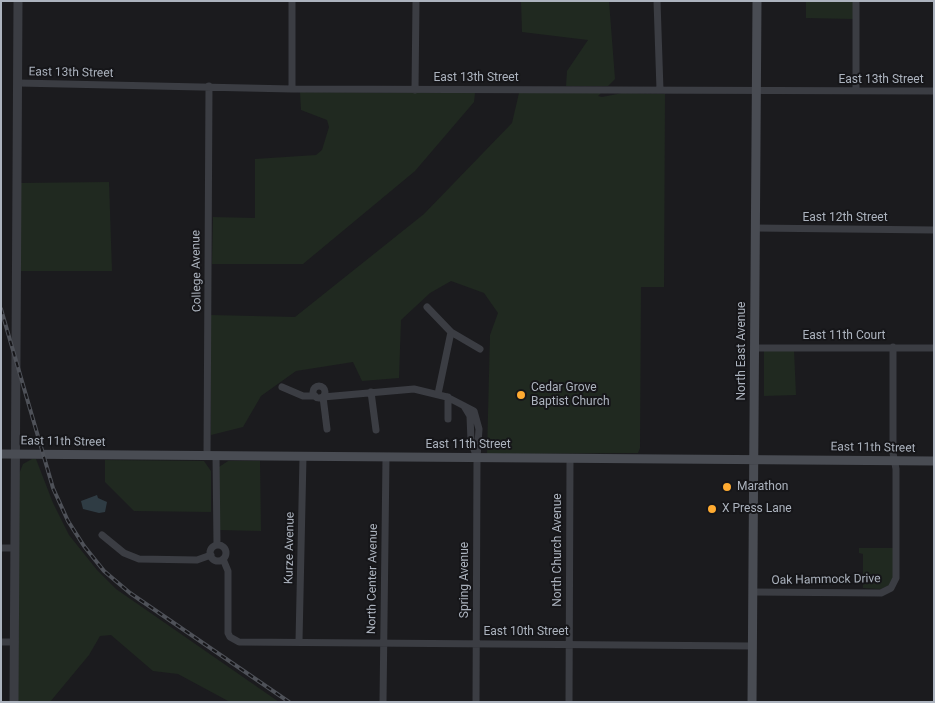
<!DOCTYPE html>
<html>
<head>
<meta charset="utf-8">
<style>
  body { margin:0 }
  #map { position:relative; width:935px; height:703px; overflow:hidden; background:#1b1b1e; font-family:Roboto,sans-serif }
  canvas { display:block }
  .frame { position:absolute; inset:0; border:2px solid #acb3be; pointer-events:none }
</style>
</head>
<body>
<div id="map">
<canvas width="935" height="703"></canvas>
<div class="frame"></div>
</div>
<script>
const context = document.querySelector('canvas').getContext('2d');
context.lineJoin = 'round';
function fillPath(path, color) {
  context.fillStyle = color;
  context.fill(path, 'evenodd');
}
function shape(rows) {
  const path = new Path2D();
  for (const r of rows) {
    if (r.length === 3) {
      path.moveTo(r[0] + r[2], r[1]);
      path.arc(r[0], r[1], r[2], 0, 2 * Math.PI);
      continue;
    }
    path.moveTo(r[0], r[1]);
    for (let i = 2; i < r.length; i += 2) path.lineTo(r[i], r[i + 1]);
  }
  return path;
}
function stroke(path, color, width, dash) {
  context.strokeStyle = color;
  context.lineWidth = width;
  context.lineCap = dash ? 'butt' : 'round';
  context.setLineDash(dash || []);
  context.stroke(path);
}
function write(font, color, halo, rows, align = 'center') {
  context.font = font + ' Roboto,sans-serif';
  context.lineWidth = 4;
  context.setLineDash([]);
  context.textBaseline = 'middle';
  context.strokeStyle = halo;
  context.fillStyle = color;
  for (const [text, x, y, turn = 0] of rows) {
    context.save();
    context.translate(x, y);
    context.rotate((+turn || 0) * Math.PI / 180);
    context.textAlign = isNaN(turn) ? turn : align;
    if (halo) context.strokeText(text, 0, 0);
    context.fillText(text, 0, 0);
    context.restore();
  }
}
fillPath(shape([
  [521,1,609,1,615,79,608,86,566,86,567,71,588,40,522,32],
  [806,1,853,1,853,19,806,18],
  [300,92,475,93,474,102,415,171,303,264,212,264,213,217,255,218,255,159,316,155,322,150,329,127,327,120,301,110],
  [519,93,601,93,598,96,602,97,622,93,665,94,664,287,641,287,640,448,638,453,487,454,490,335,498,313,484,293,451,281,430,293,401,320,399,378,362,381,353,362,296,371,261,396,243,427,211,435,211,315,295,317,424,214,512,123],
  [109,182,112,271,21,271,20,183],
  [764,350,794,350,796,395,764,396],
  [32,459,36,459,53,503,69,535,97,570,116,589,279,702,230,702,178,674,153,671,111,635,100,636,89,655,50,702,18,702,19,474,23,464],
  [105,460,204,461,211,471,211,512,134,511,105,482],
  [228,461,260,461,261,531,219,530,219,467],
  [859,548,893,548,893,577,889,585,881,589,863,588,863,554,859,553]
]), '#202920');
fillPath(shape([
  [97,495,98,498,107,502,105,512,99,513,83,509,81,501]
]), '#2f3c44');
stroke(shape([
  [292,1,292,89],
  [657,1,660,90],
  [856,1,856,91],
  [18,83,292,89,934,91],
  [415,90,416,1],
  [755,228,934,230],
  [427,307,451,332],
  [755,348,934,348],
  [319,392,6],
  [282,387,303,396,315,396],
  [371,392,376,430],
  [438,394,451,332,480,349],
  [448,397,448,419],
  [464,406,470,416,471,441,476,455],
  [327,429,323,397,414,389,447,397,474,411,479,429,477,458,476,702],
  [207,456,209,86],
  [216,456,217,545],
  [102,535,124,553,139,559,197,560,211,555],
  [218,553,8],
  [1,548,15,548],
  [223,559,228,571,228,633,230,637,239,642,752,646],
  [753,592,881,593,891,588,896,578,896,469,893,453,893,347],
  [299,641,303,457],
  [1,642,15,642],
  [383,702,386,457],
  [569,702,570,459]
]), '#3b3d43', 7);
stroke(shape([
  [14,702,18,1]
]), '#3b3d43', 9);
stroke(shape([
  [1,454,934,461],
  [752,702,757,1]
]), '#494c53', 9);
const rail = shape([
  [1,309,53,488,68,521,84,546,104,571,130,593,289,702]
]);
stroke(rail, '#4e5158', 4);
stroke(rail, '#161619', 2, [5.5]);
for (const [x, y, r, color] of [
  [521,395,5,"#ffab31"],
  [727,487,5,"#ffab31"],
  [712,509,5,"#ffab31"]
]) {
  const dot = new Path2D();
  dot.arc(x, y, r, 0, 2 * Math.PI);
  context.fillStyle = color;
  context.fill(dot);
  stroke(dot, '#161619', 2);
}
write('12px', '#acb3be', '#161619', [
  ["East 13th Street",71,73,1],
  ["East 13th Street",476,78],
  ["East 13th Street",881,80],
  ["East 12th Street",845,218],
  ["College Avenue",197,271,-91],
  ["East 11th Court",844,336],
  ["North East Avenue",742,351,-90],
  ["East 11th Street",63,442,1],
  ["East 11th Street",468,445],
  ["East 11th Street",873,448,1],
  ["Kurze Avenue",290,548,-89],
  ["North Church Avenue",558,550,-90],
  ["North Center Avenue",373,579,-89],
  ["Spring Avenue",465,580,-90],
  ["Oak Hammock Drive",826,580,-1],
  ["East 10th Street",526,632]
]);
write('12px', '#acb3be', '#161619', [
  ["Cedar Grove",531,388],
  ["Baptist Church",531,402],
  ["Marathon",737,487],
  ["X Press Lane",722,509]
], 'left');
</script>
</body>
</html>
